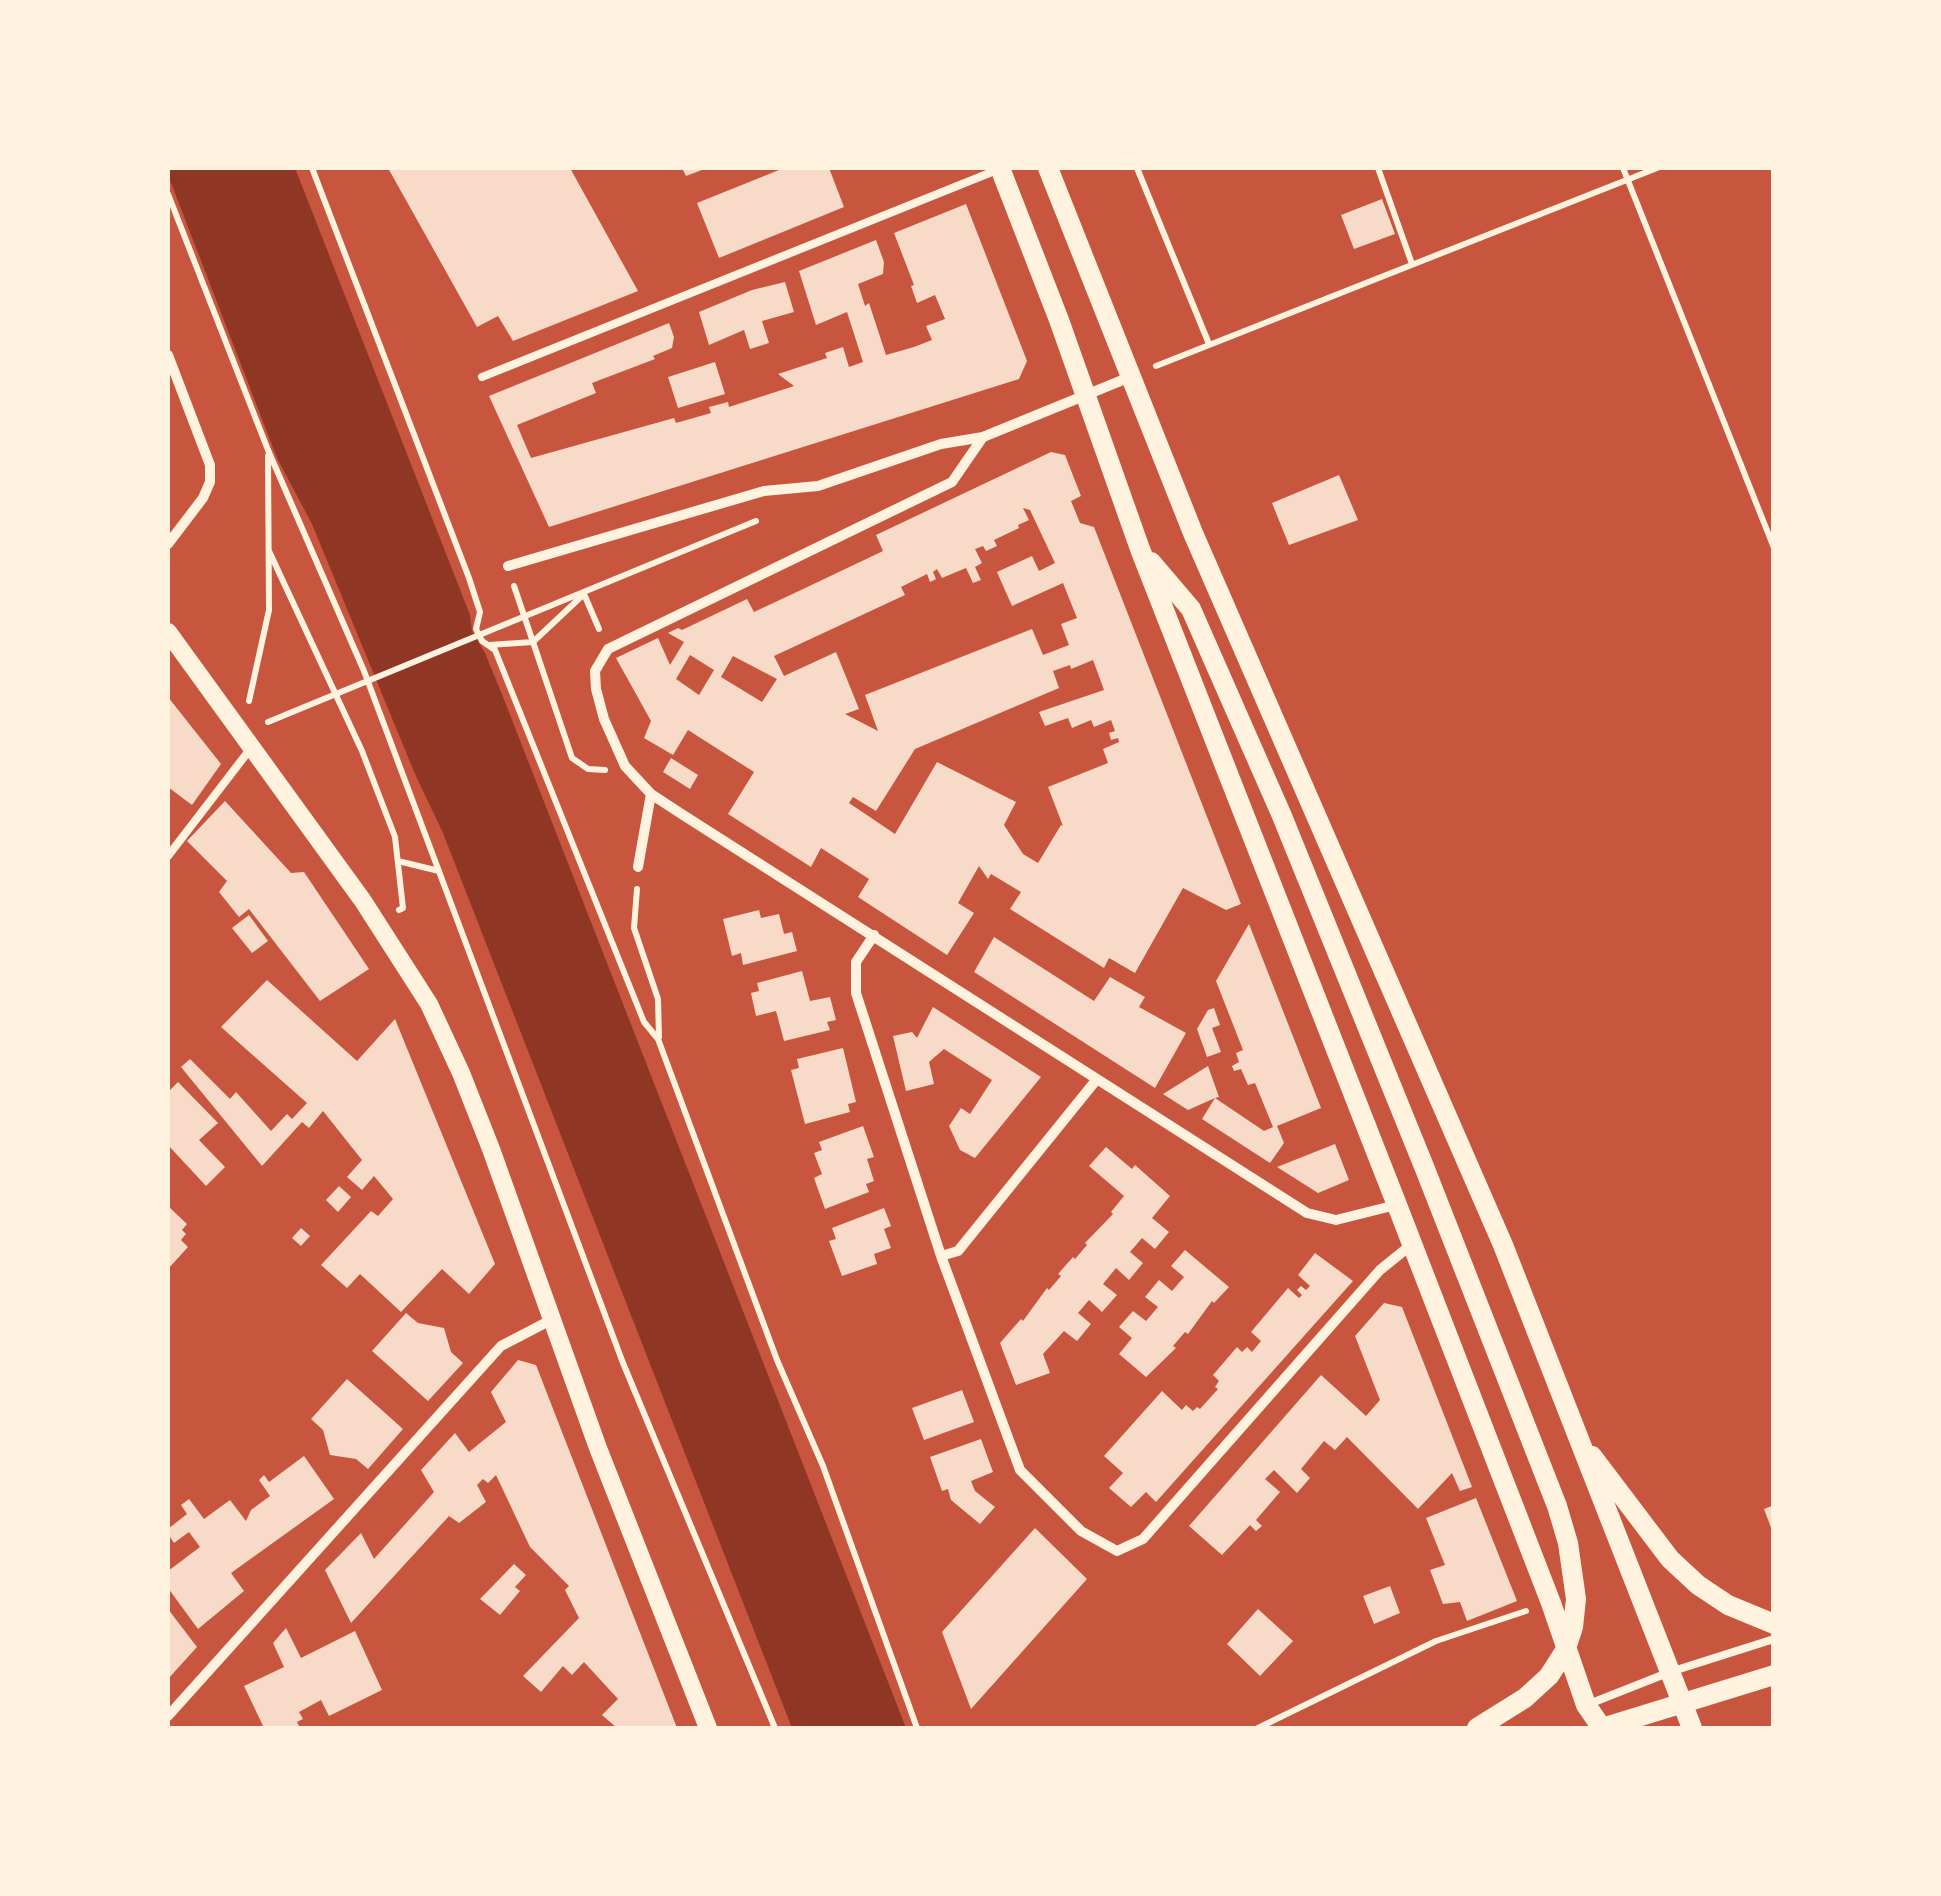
<!DOCTYPE html>
<html>
<head>
<meta charset="utf-8">
<style>
  body { margin:0 }
  #map { position:relative; width:1941px; height:1896px; overflow:hidden; background:#c8553d; font-family:Lato,sans-serif }
  canvas { display:block }
  .frame { position:absolute; inset:0; border:170px solid #fff3e0; pointer-events:none }
</style>
</head>
<body>
<div id="map">
<canvas width="1941" height="1896"></canvas>
<div class="frame"></div>
</div>
<script>
const context = document.querySelector('canvas').getContext('2d');
context.lineJoin = 'round';
function fillPath(path, color) {
  context.fillStyle = color;
  context.fill(path, 'evenodd');
}
function shape(rows) {
  const path = new Path2D();
  for (const r of rows) {
    path.moveTo(r[0], r[1]);
    for (let i = 2; i < r.length; i += 2) path.lineTo(r[i], r[i + 1]);
  }
  return path;
}
function stroke(path, color, width, dash) {
  context.strokeStyle = color;
  context.lineWidth = width;
  context.lineCap = dash ? 'butt' : 'round';
  context.setLineDash(dash || []);
  context.stroke(path);
}
fillPath(shape([
  [168,168,295,168,470,615,472,631,485,653,505,702,906,1728,792,1728,443,833,415,774,312,524,277,458,168,175]
]), '#8f3625');
fillPath(shape([
  [388,168,570,168,638,291,513,341,498,316,477,327],
  [682,168,707,168,686,176],
  [784,168,829,168,844,207,719,258,697,203],
  [1382,199,1395,234,1354,249,1341,215],
  [966,204,1027,361,1019,379,549,527,489,396,669,323,674,337,672,348,653,356,655,359,592,383,596,393,517,425,531,458,674,418,676,423,711,413,709,407,728,402,729,407,794,386,778,374,827,358,825,353,843,347,849,367,863,362,847,312,816,325,799,271,876,240,884,262,883,274,858,284,865,306,869,303,886,355,914,347,932,340,926,326,945,319,935,295,917,303,911,286,914,285,894,233],
  [785,282,794,312,762,321,769,343,750,349,744,330,709,345,699,312,752,290],
  [715,362,725,394,678,408,668,377],
  [1051,452,1065,455,1081,496,1071,501,1080,523,1094,527,1241,904,1226,910,1183,888,1135,973,1109,958,1104,968,1010,909,1021,892,991,874,988,879,979,866,958,903,974,913,947,955,858,897,869,879,821,848,811,867,728,814,754,772,688,730,673,755,644,738,651,721,616,658,658,638,670,665,684,642,668,633,678,628,682,630,747,599,754,612,801,590,883,551,876,535],
  [1023,508,1030,510,1055,563,1039,571,1032,556,997,572,1012,606,1063,583,1077,618,1061,624,1069,645,1043,655,1032,629,865,695,878,731,845,714,859,709,836,652,784,676,774,656,905,595,901,587,927,574,930,582,936,579,933,572,937,569,942,578,966,568,973,583,981,580,975,567,982,563,975,549,983,546,986,551,997,546,994,540,1019,528,1018,525,1029,520],
  [690,655,714,670,699,695,676,679],
  [733,656,777,679,762,702,721,677],
  [1093,660,1104,690,1039,712,1045,726,1068,718,1072,728,1091,720,1094,727,1111,720,1115,731,1109,733,1111,740,1118,738,1119,742,1103,749,1108,763,1048,787,1063,826,1061,825,1038,863,1023,854,1004,825,1016,802,937,762,895,834,849,803,853,797,876,811,915,749,1059,688,1053,671,1070,665,1071,669],
  [1339,475,1358,520,1289,545,1272,503],
  [168,697,221,764,192,805,168,787],
  [671,758,698,775,690,789,663,772],
  [225,801,291,873,304,872,369,969,320,1001,249,909,239,917,219,892,227,881,187,841],
  [759,910,761,918,779,914,784,934,792,932,797,951,743,965,741,953,732,956,723,919],
  [249,915,268,941,252,953,232,928],
  [1249,924,1321,1108,1277,1126,1284,1143,1270,1163,1202,1119,1215,1098,1188,1110,1163,1094,1208,1066,1219,1097,1215,1098,1264,1131,1273,1127,1255,1083,1248,1085,1241,1069,1234,1071,1232,1066,1239,1062,1236,1053,1243,1050,1216,981],
  [994,937,1094,1001,1110,977,1145,997,1139,1007,1186,1033,1155,1088,974,972],
  [802,971,810,1001,830,997,836,1020,827,1022,830,1030,784,1041,776,1011,756,1016,751,993,759,991,757,983],
  [267,980,357,1061,395,1019,495,1264,469,1294,442,1269,401,1312,360,1274,347,1288,321,1265,371,1211,378,1216,393,1199,374,1176,362,1190,347,1177,362,1160,323,1111,309,1128,302,1122,262,1166,181,1067,190,1059,230,1099,236,1092,271,1131,287,1114,292,1119,307,1103,221,1027],
  [933,1007,1041,1077,975,1158,960,1150,949,1126,961,1108,970,1114,992,1080,944,1049,929,1062,934,1084,906,1091,893,1036,912,1032,917,1038],
  [1214,1008,1220,1025,1212,1028,1221,1052,1207,1057,1197,1029,1208,1010],
  [843,1048,856,1102,848,1104,850,1112,805,1124,791,1070,799,1068,797,1059],
  [178,1082,218,1123,199,1140,225,1167,206,1186,168,1145,168,1092],
  [863,1126,874,1157,867,1159,874,1181,866,1184,869,1192,825,1209,814,1178,822,1174,814,1153,822,1150,819,1142],
  [1335,1144,1349,1180,1318,1193,1277,1167],
  [1106,1147,1132,1169,1135,1165,1170,1196,1152,1218,1169,1232,1155,1249,1142,1238,1130,1252,1143,1263,1129,1280,1116,1268,1103,1284,1117,1295,1102,1312,1089,1300,1078,1313,1091,1324,1077,1341,1064,1331,1043,1354,1050,1373,1016,1385,1000,1343,1021,1319,1023,1321,1047,1288,1049,1290,1061,1276,1058,1274,1073,1257,1075,1259,1087,1245,1085,1243,1113,1214,1111,1212,1124,1196,1089,1166],
  [339,1186,351,1197,338,1212,326,1200],
  [168,1206,187,1224,182,1230,186,1234,181,1240,188,1247,168,1269],
  [884,1208,891,1226,884,1229,891,1248,874,1254,877,1264,842,1276,829,1241,836,1239,832,1228],
  [301,1228,310,1236,301,1246,292,1238],
  [1185,1250,1229,1287,1214,1303,1212,1301,1188,1334,1185,1332,1173,1346,1176,1348,1146,1377,1119,1354,1132,1338,1119,1327,1133,1311,1146,1321,1158,1307,1145,1297,1159,1280,1172,1291,1184,1277,1171,1266],
  [1315,1253,1353,1281,1156,1502,1146,1492,1131,1507,1109,1488,1123,1473,1104,1456,1162,1391,1182,1410,1186,1405,1193,1411,1197,1407,1200,1409,1218,1389,1215,1387,1219,1381,1213,1375,1237,1347,1242,1352,1247,1347,1252,1352,1261,1341,1251,1332,1288,1288,1299,1298,1302,1295,1297,1290,1301,1286,1306,1290,1310,1286,1298,1275],
  [1384,1303,1402,1307,1472,1487,1460,1491,1452,1473,1418,1509,1347,1437,1335,1450,1324,1441,1301,1469,1310,1478,1297,1493,1274,1470,1265,1479,1280,1492,1256,1520,1262,1526,1256,1531,1250,1525,1222,1555,1189,1526,1321,1375,1366,1416,1380,1400,1355,1336],
  [406,1313,418,1323,444,1328,451,1352,463,1363,428,1401,372,1351],
  [518,1360,536,1365,677,1728,617,1728,602,1715,618,1699,584,1662,572,1675,563,1666,541,1692,523,1676,579,1618,565,1590,569,1586,530,1547,496,1475,488,1483,483,1479,477,1485,486,1502,459,1523,449,1516,351,1623,325,1570,361,1533,374,1559,434,1492,421,1470,455,1433,469,1452,506,1422,491,1392],
  [347,1379,403,1429,368,1469,356,1459,330,1455,323,1430,311,1419],
  [962,1390,974,1422,924,1440,912,1408],
  [981,1439,993,1472,971,1481,975,1491,995,1507,980,1524,951,1500,948,1489,942,1491,930,1457],
  [304,1456,334,1499,231,1573,244,1591,198,1629,168,1588,168,1571,200,1547,189,1532,174,1543,168,1534,168,1529,187,1514,181,1505,189,1499,204,1519,230,1500,246,1521,251,1510,270,1496,259,1480,264,1475,269,1482],
  [1476,1498,1517,1601,1467,1621,1460,1602,1443,1604,1430,1570,1445,1565,1426,1518],
  [1774,1505,1774,1533,1773,1533,1764,1509],
  [1035,1528,1087,1579,971,1709,942,1632],
  [514,1564,526,1575,515,1587,520,1591,500,1615,480,1599],
  [1390,1586,1400,1613,1374,1624,1363,1596],
  [168,1609,197,1647,168,1679],
  [1258,1609,1293,1641,1260,1676,1227,1644],
  [286,1628,301,1658,355,1631,382,1690,329,1716,321,1700,299,1712,303,1719,297,1722,300,1728,264,1728,244,1686,284,1667,273,1643]
]), '#f7dbc8');
stroke(shape([
  [312,168,469,578,480,612,476,629,482,641,495,650,644,1022,658,1039,777,1360,823,1466,917,1728],
  [1137,168,1209,344],
  [1378,168,1412,264],
  [1623,168,1774,548],
  [168,194,268,450,364,671,623,1363,775,1728],
  [1156,366,1657,168],
  [269,551,362,751,395,837,403,908,399,910],
  [514,586,533,642,584,594,599,629],
  [489,645,533,642,572,758,588,769,605,770],
  [249,701,269,610,268,456],
  [268,722,756,521],
  [398,861,439,871],
  [637,889,634,928,658,999,659,1037],
  [1258,1728,1436,1641,1526,1611]
]), '#fff3e0', 6);
stroke(shape([
  [482,377,997,170],
  [168,856,251,748],
  [1589,1704,1670,1672,1774,1639]
]), '#fff3e0', 8);
stroke(shape([
  [168,355,210,465,210,482,203,498,168,544],
  [983,437,952,482,608,649,595,671,596,689,604,719,625,766,651,794,680,813,1307,1213,1336,1220,1396,1205],
  [508,566,764,491,818,486,941,444,983,437,1130,377],
  [638,867,651,794],
  [874,935,856,962,856,993,941,1256,1020,1470,1081,1531,1117,1551,1143,1539,1380,1270,1411,1245],
  [941,1256,958,1251,1097,1079],
  [168,1716,501,1346,551,1320]
]), '#fff3e0', 10);
stroke(shape([
  [168,632,363,901,429,1004,461,1073,491,1149,598,1448,708,1728]
]), '#fff3e0', 18);
stroke(shape([
  [1000,168,1059,320,1140,549,1397,1205,1551,1603,1586,1705,1602,1728],
  [1048,168,1193,533,1503,1245,1692,1728],
  [1151,562,1191,609,1282,816,1425,1169,1557,1506,1568,1543,1576,1599,1573,1627,1565,1651,1549,1676,1525,1698,1477,1728],
  [1592,1456,1670,1559,1698,1585,1728,1605,1774,1624],
  [1602,1728,1774,1675]
]), '#fff3e0', 20);
</script>
</body>
</html>
